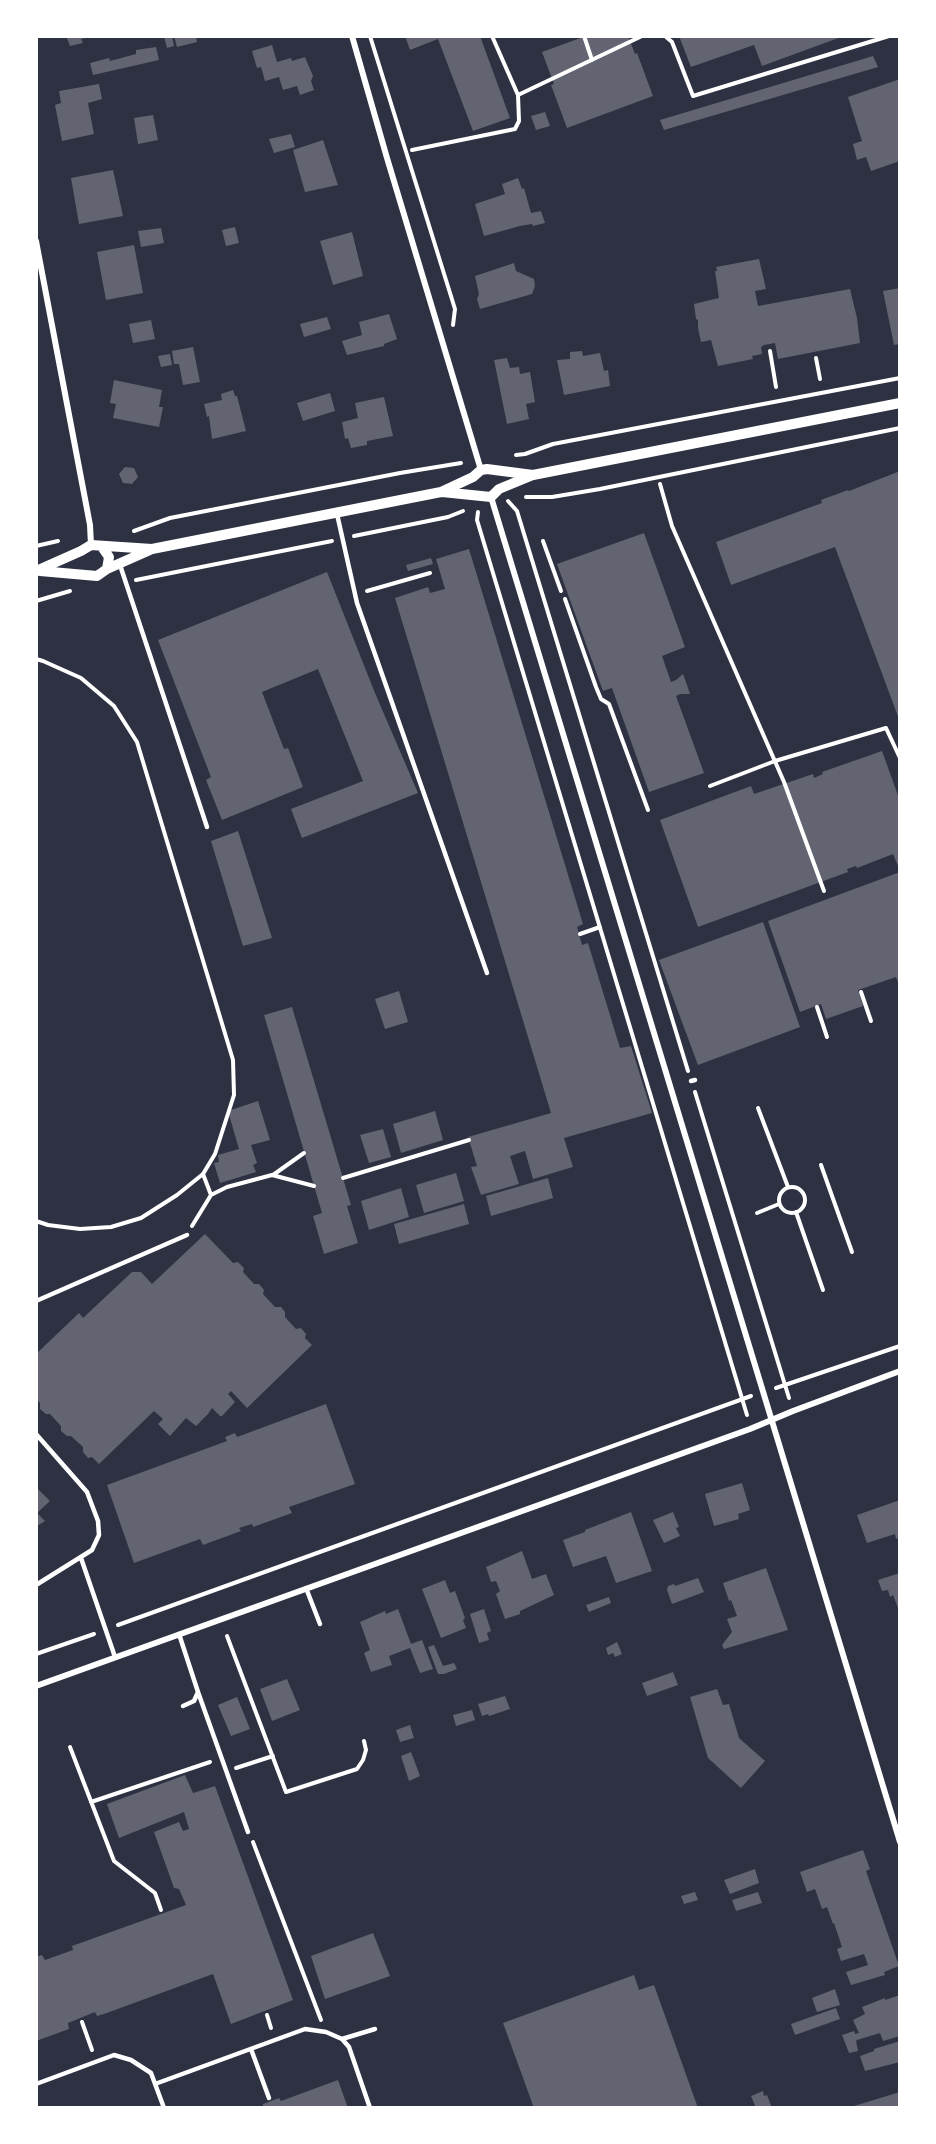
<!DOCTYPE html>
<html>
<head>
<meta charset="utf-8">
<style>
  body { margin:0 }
  #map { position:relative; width:936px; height:2144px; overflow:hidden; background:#2d3142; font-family:"DM Sans",sans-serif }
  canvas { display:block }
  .frame { position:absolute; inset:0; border:38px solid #fff; pointer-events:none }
</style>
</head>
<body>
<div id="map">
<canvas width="936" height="2144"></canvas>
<div class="frame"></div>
</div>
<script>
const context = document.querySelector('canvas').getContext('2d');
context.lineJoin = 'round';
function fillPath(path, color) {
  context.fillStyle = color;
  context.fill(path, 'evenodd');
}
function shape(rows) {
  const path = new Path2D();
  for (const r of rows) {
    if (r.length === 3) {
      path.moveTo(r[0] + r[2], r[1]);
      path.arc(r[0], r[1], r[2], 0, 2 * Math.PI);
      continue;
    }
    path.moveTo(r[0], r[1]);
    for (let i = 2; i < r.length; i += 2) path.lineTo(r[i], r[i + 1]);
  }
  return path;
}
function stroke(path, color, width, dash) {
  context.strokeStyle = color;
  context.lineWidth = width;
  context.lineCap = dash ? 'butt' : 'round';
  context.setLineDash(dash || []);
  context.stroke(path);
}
fillPath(shape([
  [66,36,89,36,89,37,81,39,83,43,70,46],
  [164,36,172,36,174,46,167,48],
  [174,36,196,36,197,42,177,47],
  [405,36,480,36,510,118,473,131,438,39,410,50],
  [586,36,628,36,635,54,637,53,653,96,567,128,551,85,554,84,542,52],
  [679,36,844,36,762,66,754,45,691,67],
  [272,45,277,62,291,58,292,61,305,57,313,76,311,81,314,90,300,95,297,86,283,90,279,77,265,81,261,67,257,68,252,51],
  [156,47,159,60,93,75,90,63,109,58,110,61,136,54,136,50],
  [873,56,878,67,664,130,660,120],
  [900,79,900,161,871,171,866,157,857,160,853,144,862,141,848,97],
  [99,84,102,99,88,103,94,134,62,141,55,105,61,103,59,91],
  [545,112,550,126,536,130,531,116],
  [153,115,158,140,138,144,134,118],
  [291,134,295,147,274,153,269,139],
  [323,140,338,185,305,192,293,150],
  [113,170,123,216,79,224,71,178],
  [518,178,522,189,524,188,531,213,541,211,545,223,533,226,532,224,520,226,484,236,475,204,505,194,502,184],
  [235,227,239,243,226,246,222,230],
  [161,228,164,243,141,247,138,231],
  [352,232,363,276,333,285,320,241],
  [134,245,143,293,106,300,97,252],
  [759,259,766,289,755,291,758,306,850,289,857,318,860,343,778,359,775,343,764,345,761,347,762,354,752,356,753,359,718,366,711,340,701,342,698,328,698,320,696,319,694,304,719,298,715,271,717,271,716,267],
  [514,263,516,271,534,279,535,286,532,294,480,309,477,299,479,294,475,276],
  [900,288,900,344,894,345,883,291],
  [389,314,397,339,384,344,384,346,347,355,342,341,362,335,359,322],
  [327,317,331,329,304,337,300,324],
  [151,320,155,339,133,343,129,324],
  [193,347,200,382,183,385,179,364,174,364,172,351],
  [582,351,583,356,600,353,604,371,608,370,610,386,564,395,557,360,570,359,570,352],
  [170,354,172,365,161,367,158,356],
  [507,358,510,368,519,367,520,374,530,372,535,402,526,404,529,419,507,424,494,360],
  [114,380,162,390,159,407,163,407,159,427,113,418,116,404,110,403],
  [233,390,235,396,237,396,246,431,212,439,209,416,207,417,204,404,222,400,221,394],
  [330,393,335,411,303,421,297,403],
  [384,397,393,436,367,441,367,445,351,448,348,438,345,439,342,422,358,418,355,403],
  [125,467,134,468,138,477,132,484,123,483,119,474],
  [900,471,900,722,835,547,731,585,716,542,822,503,821,500,848,490,849,491],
  [644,533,685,647,662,656,671,682,676,680,683,674,687,685,690,694,680,694,676,696,704,773,649,792,612,688,603,691,557,564],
  [469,549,583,924,577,927,582,945,588,943,620,1048,631,1046,652,1113,564,1138,573,1167,533,1179,525,1151,510,1156,519,1184,481,1195,471,1167,477,1166,468,1137,551,1113,395,598,428,587,430,593,445,589,436,559],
  [431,558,433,564,408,571,406,565],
  [327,572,375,693,418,793,302,838,291,809,363,781,318,669,262,692,284,749,288,748,303,787,222,820,206,780,211,777,158,640],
  [882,751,900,801,900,871,893,854,857,868,856,866,847,869,848,872,698,927,660,820,751,786,754,794,813,774,814,778,823,774,822,772],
  [238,831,272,938,243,946,211,841],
  [900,872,900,987,896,977,858,990,863,1006,826,1019,821,1004,800,1012,768,921],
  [763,922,800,1027,698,1065,659,960],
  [399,991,408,1022,385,1029,375,999],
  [292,1007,351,1205,347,1206,358,1243,324,1254,313,1216,322,1213,264,1015],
  [258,1101,270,1140,251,1145,257,1163,253,1165,256,1172,220,1183,214,1163,219,1162,218,1155,239,1149,228,1111],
  [435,1111,443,1140,401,1153,393,1124],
  [383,1129,391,1157,369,1163,360,1135],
  [456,1173,464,1201,424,1213,416,1185],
  [548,1178,553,1198,491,1216,486,1196],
  [401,1188,409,1217,369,1230,361,1201],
  [464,1204,469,1224,399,1244,394,1224],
  [205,1234,233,1263,238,1262,244,1268,243,1272,254,1284,259,1284,264,1290,263,1294,275,1307,281,1307,285,1312,285,1317,296,1329,301,1328,306,1334,305,1338,312,1345,247,1408,231,1391,228,1394,235,1402,222,1416,220,1416,212,1408,208,1414,196,1426,186,1418,170,1436,158,1424,163,1419,154,1411,99,1464,92,1457,88,1458,83,1452,83,1447,71,1436,67,1436,61,1431,61,1426,50,1414,46,1414,40,1409,40,1403,36,1399,36,1354,79,1313,83,1318,132,1272,141,1272,152,1284],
  [326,1404,355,1484,289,1507,292,1513,253,1527,252,1524,239,1528,241,1531,203,1545,200,1539,134,1563,107,1485,227,1441,225,1437,235,1433,237,1437],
  [742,1483,750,1510,738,1514,739,1519,714,1526,705,1494],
  [36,1487,50,1501,37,1513,45,1521,39,1525,38,1524,36,1525],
  [900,1500,900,1537,896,1539,895,1534,867,1543,857,1515],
  [631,1512,652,1571,616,1583,606,1556,573,1567,563,1540,585,1532,585,1530],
  [673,1512,679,1527,676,1528,680,1536,664,1543,653,1520],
  [522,1551,532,1579,546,1574,554,1595,520,1611,520,1614,505,1619,496,1594,500,1591,496,1581,491,1582,486,1567],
  [766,1568,788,1630,724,1649,722,1645,732,1632,727,1619,737,1616,731,1600,729,1601,723,1583],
  [900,1573,900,1608,898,1608,893,1595,890,1597,888,1590,882,1591,878,1580],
  [698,1578,704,1592,672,1604,667,1590,668,1586,674,1584,675,1586],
  [445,1580,450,1593,455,1591,465,1618,463,1620,466,1628,441,1638,422,1589],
  [609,1597,611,1603,589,1612,586,1605],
  [398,1609,411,1644,422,1640,433,1669,420,1673,410,1648,389,1656,392,1665,371,1672,364,1653,370,1650,360,1622,385,1611,386,1614],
  [484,1609,491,1631,487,1633,489,1640,479,1643,470,1614],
  [617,1642,622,1654,615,1657,613,1653,608,1655,606,1648],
  [434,1645,443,1666,454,1663,457,1669,444,1674,438,1674,428,1647],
  [673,1672,678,1685,647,1696,642,1683],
  [287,1679,300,1710,272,1721,260,1689],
  [717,1689,723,1705,729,1704,739,1738,765,1761,741,1788,708,1758,690,1697],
  [505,1696,510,1709,489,1716,488,1714,482,1716,478,1704],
  [237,1697,250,1729,231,1736,218,1705],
  [472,1710,475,1720,456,1726,453,1715],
  [410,1725,414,1738,400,1742,396,1730],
  [411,1752,420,1776,409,1781,401,1756],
  [185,1775,193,1793,215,1786,293,2000,231,2024,213,1974,104,2014,97,2016,95,2012,68,2023,69,2029,36,2041,36,1957,42,1955,45,1960,73,1950,72,1946,186,1905,179,1889,174,1888,154,1832,179,1822,183,1831,189,1829,184,1812,119,1838,107,1804],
  [863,1850,870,1869,866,1871,899,1966,884,1972,885,1975,851,1985,846,1972,868,1965,864,1954,841,1961,837,1949,842,1947,834,1923,833,1924,827,1907,822,1909,815,1889,807,1892,800,1872],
  [755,1869,759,1883,730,1894,724,1880],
  [695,1892,698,1900,684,1904,681,1896],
  [758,1892,762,1903,736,1911,732,1900],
  [373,1933,390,1976,325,1999,311,1956],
  [634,1975,639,1990,654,1985,698,2108,534,2108,503,2023],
  [835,1989,840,2005,817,2012,812,1998],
  [900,1995,900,2036,883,2041,880,2033,857,2040,856,2041,858,2051,849,2053,842,2035,854,2031,855,2034,859,2033,853,2020,865,2014,862,2007,885,1998,885,2000],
  [836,2008,840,2019,795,2035,791,2024],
  [900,2041,900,2062,865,2071,860,2056,874,2051,874,2049],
  [338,2080,348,2108,263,2108,263,2104,279,2098,281,2101],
  [763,2091,764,2096,767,2095,772,2108,756,2108,751,2096],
  [900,2092,900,2108,855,2108,854,2106]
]), '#626471');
stroke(shape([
  [370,36,455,309,453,325],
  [492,36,518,95,642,36],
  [584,36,592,60],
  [665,36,672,42,693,96,889,36],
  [412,150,515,129,519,121,518,95],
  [770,351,776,387],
  [816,358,820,379],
  [516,455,525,454,553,444,900,378],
  [660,484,672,526,784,782,824,891],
  [526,497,552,497,600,489,900,428],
  [508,501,517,511,688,1071],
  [478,512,477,520,747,1415],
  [134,531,170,518,400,473,461,463],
  [354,536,448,517,463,511],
  [543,541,561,591],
  [36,546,58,541],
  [136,580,332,541],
  [367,591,430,573],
  [565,599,596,687,601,699,609,704,648,810],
  [36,601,70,591],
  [36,659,43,661,81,678,114,706,137,742,233,1060,234,1095,215,1154,203,1174,211,1195],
  [710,786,775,761,886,728,900,758],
  [580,934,600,927],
  [861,992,871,1021],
  [817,1007,827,1037],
  [695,1092,789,1398],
  [758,1108,788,1187],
  [821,1165,852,1252],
  [273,1175,304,1153],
  [343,1178,469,1140],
  [792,1200,13],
  [796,1212,823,1290],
  [757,1213,779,1204],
  [36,1221,48,1225,80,1229,111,1227,141,1218,177,1195,203,1174],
  [192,1226,211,1195,227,1187,272,1175,314,1186],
  [776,1388,900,1346],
  [118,1625,751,1396],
  [227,1636,286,1792,357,1769,363,1760,366,1750,364,1741],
  [36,1654,94,1634],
  [70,1747,114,1861,155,1893,161,1910],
  [236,1768,273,1756],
  [91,1802,210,1762],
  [253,1842,321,2020],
  [267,2015,271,2028],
  [82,2022,92,2050]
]), '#fff', 4);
stroke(shape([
  [337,514,357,603,487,973],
  [120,565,207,827],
  [691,1081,695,1080],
  [36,1301,187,1235],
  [36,1434,87,1492,98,1521,99,1535,92,1550,36,1585],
  [81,1558,115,1657],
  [306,1588,320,1624],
  [179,1634,198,1692,194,1701,183,1706],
  [198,1692,248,1832],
  [342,2039,375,2029],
  [251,2049,269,2098],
  [36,2084,114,2055,131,2060,151,2073,164,2108],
  [155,2084,305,2029,326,2032,342,2039,349,2047,370,2108]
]), '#fff', 4.5);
stroke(shape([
  [352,36,387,158,481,470],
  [36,241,90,525,91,545],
  [491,497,900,1842],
  [36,1686,750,1429,793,1411,900,1371]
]), '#fff', 6);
stroke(shape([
  [442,492,491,497,499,489,533,475,900,403],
  [102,547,109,557,107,569],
  [36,571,81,551,91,545,152,549,441,492,473,477,481,470,487,469,533,475],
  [40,571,97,576,107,569,150,550]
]), '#fff', 10);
</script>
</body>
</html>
